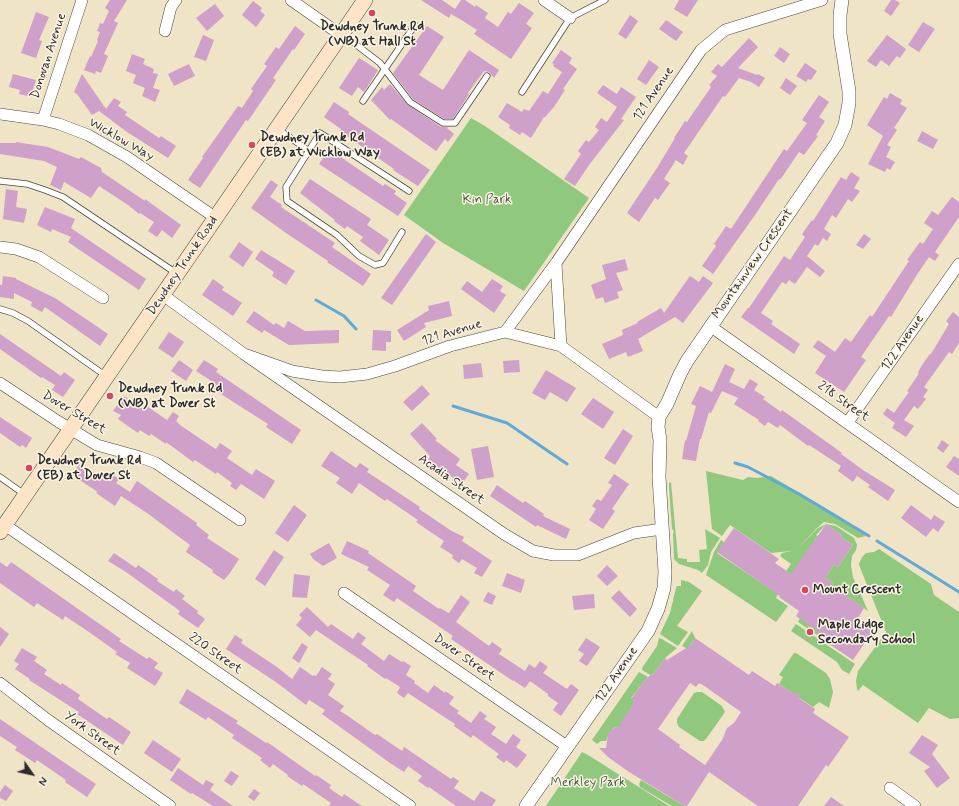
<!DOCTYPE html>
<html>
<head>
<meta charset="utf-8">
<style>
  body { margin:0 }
  #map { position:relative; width:959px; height:806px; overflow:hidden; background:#efe4c5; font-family:Mynerve,sans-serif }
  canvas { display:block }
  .north { position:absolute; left:12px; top:754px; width:40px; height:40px; -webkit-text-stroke:3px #fcf5e5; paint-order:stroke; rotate:124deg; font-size:11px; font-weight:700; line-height:16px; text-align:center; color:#2b2b2b }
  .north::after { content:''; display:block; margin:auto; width:14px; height:18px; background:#2b2b2b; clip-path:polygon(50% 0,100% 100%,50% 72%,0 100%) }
</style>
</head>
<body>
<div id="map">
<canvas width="959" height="806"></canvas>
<div class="north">N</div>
</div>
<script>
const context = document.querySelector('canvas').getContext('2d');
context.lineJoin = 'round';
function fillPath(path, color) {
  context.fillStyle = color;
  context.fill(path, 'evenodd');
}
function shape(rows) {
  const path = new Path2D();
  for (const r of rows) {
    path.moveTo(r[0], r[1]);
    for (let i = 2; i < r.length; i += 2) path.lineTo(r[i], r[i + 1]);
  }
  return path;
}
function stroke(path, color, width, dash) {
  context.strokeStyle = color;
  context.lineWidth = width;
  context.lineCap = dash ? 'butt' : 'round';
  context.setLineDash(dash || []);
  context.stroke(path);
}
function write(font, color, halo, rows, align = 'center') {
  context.font = font + ' Mynerve,sans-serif';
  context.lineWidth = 3;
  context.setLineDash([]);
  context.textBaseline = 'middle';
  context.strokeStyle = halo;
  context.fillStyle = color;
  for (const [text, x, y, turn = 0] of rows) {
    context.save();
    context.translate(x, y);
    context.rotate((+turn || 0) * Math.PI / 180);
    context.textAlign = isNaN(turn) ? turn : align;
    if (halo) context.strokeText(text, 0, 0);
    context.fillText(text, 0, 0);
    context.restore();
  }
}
fillPath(shape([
  [471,118,485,126,589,198,524,291,443,243,404,215],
  [706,471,743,480,748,477,757,478,771,476,837,515,866,536,858,538,835,524,824,522,817,528,797,549,818,528,826,524,836,526,854,538,857,545,856,550,852,556,851,565,853,577,868,611,832,586,833,583,825,578,834,565,838,567,853,545,841,537,842,535,826,524,816,535,818,536,791,575,786,571,791,564,780,556,782,553,791,551,771,553,730,525,722,536,712,529],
  [671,482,678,558,687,559,687,562,700,562,699,550,707,549,705,529,720,538,711,552,708,565,702,573,698,570,679,564,674,559,673,534,674,531,672,529,669,487,669,483],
  [721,540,724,542,717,553,778,594,776,598,788,606,776,622,706,575,714,552],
  [879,549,931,584,934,595,959,612,959,718,950,719,929,708,918,723,863,685,858,691,857,689,856,681,858,671,881,639,884,640,886,632,861,570,859,564,862,557,866,553,874,552],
  [681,580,689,582,702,591,677,626,688,632,678,646,660,634,670,613,676,588,677,586,681,586],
  [800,618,820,631,817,635,798,622],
  [796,624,855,664,849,674,842,670,837,662,791,631],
  [692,631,695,638,688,649,682,646],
  [659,638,662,639,677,648,665,658,653,675,651,674,650,675,642,670,642,668,657,646],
  [794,653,796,653,826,673,830,679,833,692,829,708,819,702,813,707,779,684,783,677,779,675],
  [639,672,648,677,631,698,635,701,620,726,614,728,609,733,606,741,601,741,597,744,592,740],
  [698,692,702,692,722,706,725,712,706,739,704,741,700,741,679,727,677,723,677,719,694,693],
  [582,752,588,755,669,806,546,806],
  [641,780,666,795,685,806,672,806,653,795,640,787,639,784]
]), '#90c97d');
stroke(shape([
  [316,300,344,316,356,329],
  [453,406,507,423,567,464],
  [735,463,748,467,799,494,869,536],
  [877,541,959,592]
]), '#61a9d8', 3);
fillPath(shape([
  [110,0,127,0,114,21,118,23,104,54,108,56,101,73,96,71,95,74,84,70,90,56,91,57,98,41,97,40,100,32,97,31,100,23,103,24,109,11,105,8],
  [421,0,442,0,455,9,461,0,465,0,475,7,476,5,488,13,485,18,498,27,508,12,511,14,519,3,534,13,526,24,532,28,511,59,474,34,477,30,463,21,451,14,449,18],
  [679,0,698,0,687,17,674,9],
  [891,0,895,0,900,3,891,16,884,11],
  [253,1,262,8,260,11,265,15,256,27,242,15],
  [215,4,224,16,207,31,196,18],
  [36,12,49,17,39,40,42,41,36,58,21,53],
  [630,15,638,21,626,39,618,34],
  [666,20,683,32,676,41,659,29],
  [923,22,935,29,919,52,908,45],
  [295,26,305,34,294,50,293,49,273,78,276,80,248,121,246,120,200,188,188,180,203,158,202,157,238,106,242,108,253,91,251,89,267,66,264,64,276,47,279,49],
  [427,26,444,37,419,75,443,90,469,50,499,70,494,78,489,72,484,71,468,93,469,94,453,119,444,119,413,99,393,73],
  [203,35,214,40,206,61,194,57],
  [887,35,906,49,900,58,897,56,889,66,881,60,876,67,867,61],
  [749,38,758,47,738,68,757,75,758,74,765,78,759,87,751,82,739,78,725,97,723,96,684,153,688,156,683,165,676,160,664,179,670,183,658,200,655,198,639,222,627,213,657,168,675,138,674,138,685,121,687,122,711,87,709,85,717,76,711,72,718,64,722,67],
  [780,47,790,54,784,63,774,56],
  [561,50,572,58,569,63,577,69,563,89,565,90,554,107,545,117,544,117,531,138,522,132,520,135,509,128,510,125,498,117,507,103,522,112,524,109,529,111,543,91,548,94,562,72,553,66,554,64,552,63],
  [132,54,145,59,143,64,154,69,153,73,158,74,153,88,160,90,155,102,142,96,145,88,133,83,136,75,126,71],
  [359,58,378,70,364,92,358,87,352,96,339,88],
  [649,60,659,67,646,85,637,79],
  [805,63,817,71,811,80,808,79,806,82,796,76],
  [189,64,195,76,174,86,168,74],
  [13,74,36,80,31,97,19,94,20,90,9,87],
  [82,74,106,109,114,98,121,102,118,106,127,112,125,115,159,138,161,136,176,146,168,158,127,132,99,111,92,115,77,94,74,92],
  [786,78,797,86,790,95,780,88],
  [390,84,408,105,441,127,448,127,447,128,454,134,448,142,445,139,436,151,391,119,390,120,371,100,382,87,384,90],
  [603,85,617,94,621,87,636,97,621,119,624,120,589,165,575,186,564,179,581,154,578,151,586,140,589,142,599,130,595,127,601,118,607,122,617,107,597,93],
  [890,93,902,100,900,104,907,108,894,128,897,130,887,145,891,147,886,157,895,162,890,170,887,168,885,172,868,164,883,136,867,125,884,97,887,99],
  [819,95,829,102,819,117,825,121,816,135,818,136,804,155,799,152,780,180,779,179,755,215,713,274,702,266,716,246,714,244,726,226,731,229,784,149,787,151,807,123,802,120],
  [334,102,349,112,348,114,430,170,418,186,393,170,394,169,354,141,340,131,341,129,324,117],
  [922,131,938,140,933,149,917,141],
  [16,142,48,147,79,159,81,157,101,168,102,172,145,201,145,199,181,225,172,238,162,230,157,237,148,231,154,222,140,213,139,214,128,205,99,186,91,198,64,182,61,190,50,185,57,167,44,161,0,154,0,143,16,143],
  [329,149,383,186,385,184,396,191,394,194,407,203,398,216,319,164],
  [851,172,860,178,854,188,860,191,852,202,848,199,836,218,832,215,824,229,831,234,827,241,823,238,818,246,815,244,807,256,825,271,820,277,807,267,795,284,789,280,786,284,782,282,761,313,773,321,771,324,800,344,794,354,741,317,748,308,749,308,784,256,790,260,805,237,802,234,812,220,813,221,841,177,846,180],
  [310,179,371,219,367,225,389,240,379,255,360,241,363,237,347,226,345,229,334,221,335,220,300,193],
  [271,180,278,185,270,197,282,205,281,207,335,243,332,247,371,274,363,286,327,262,328,261,286,233,251,208],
  [6,189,18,191,16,207,27,209,24,223,3,219],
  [952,197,959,202,959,217,935,252,939,255,935,261,929,257,918,273,891,317,889,316,861,357,866,360,844,392,815,373,826,356,813,347,818,340,835,352,845,338,851,342,870,315,872,317,909,261,907,260,920,242,923,244,933,229,924,223,932,211,938,215],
  [45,207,75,219,71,228,146,279,139,290,68,242,71,237,52,229,51,232,37,225],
  [426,234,436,242,392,305,381,298],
  [864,234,871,239,863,249,856,245],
  [239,242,253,252,243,267,229,257],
  [261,250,295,271,286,285,272,276,274,272,255,259],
  [625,259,628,270,616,273,623,290,617,292,619,298,605,303,603,297,596,299,591,285,606,279,602,265],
  [3,276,16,278,16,279,55,298,108,334,100,346,45,307,42,312,31,306,32,302,14,293,14,299,0,297,0,285,2,285],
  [690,276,699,282,703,276,713,283,683,323,675,317,638,339,643,351,628,357,626,352,609,359,602,344,623,335,622,330,638,323,637,322,661,308,664,313],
  [213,279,224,287,222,290,242,303,233,316,202,295],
  [492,279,503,286,500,291,506,295,494,313,461,289,467,281,482,292],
  [449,301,452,316,424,323,426,327,404,341,397,330,429,310,428,306],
  [254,311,274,325,276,323,284,328,288,321,305,331,339,330,339,343,289,345,264,330,262,333,246,322],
  [953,312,959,317,959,343,952,354,949,352,924,387,928,390,923,397,926,399,918,409,914,406,904,420,914,426,906,437,892,428,895,423,883,414,887,408,894,413,909,392,907,391,916,378,919,373,918,372,924,362,930,354,931,354,949,324,946,321],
  [373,330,391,331,391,342,386,342,386,351,372,350],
  [169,332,184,342,173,358,158,348],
  [0,334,61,376,64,372,75,380,63,397,52,390,55,385,42,377,41,378,0,349],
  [179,360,193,370,186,381,171,371],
  [204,360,218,369,216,372,301,430,292,444,266,427,268,424,213,389,216,384,196,371],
  [519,360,520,372,504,373,503,361],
  [481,363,483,377,464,379,463,365],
  [725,364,735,369,729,382,744,389,750,379,758,384,754,390,765,397,763,399,781,412,782,410,842,453,841,454,863,470,895,490,888,501,868,487,870,485,857,476,853,482,838,471,841,466,809,445,808,446,780,425,778,428,768,422,765,426,758,421,759,420,734,404,738,398,722,391,711,413,709,412,701,439,700,439,696,461,682,459,685,440,686,441,696,406,691,404,700,386,712,392],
  [546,370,576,388,567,402,550,392,545,400,532,393],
  [422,385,430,394,412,411,403,402],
  [124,396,142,408,145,405,167,420,173,412,179,416,176,421,180,425,211,446,216,449,220,443,232,451,227,458,252,475,256,469,275,481,264,499,241,484,236,490,230,486,232,483,217,472,216,474,195,460,193,462,166,442,166,444,151,434,149,436,140,430,138,433,118,419,121,415,113,411],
  [593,398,614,412,603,429,581,414],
  [0,417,32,438,26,448,22,445,20,447,0,433],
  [422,423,437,439,435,440,460,459,456,465,469,474,462,484,428,460,430,456,410,434],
  [623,429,633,436,615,465,604,458],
  [942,440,949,445,943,453,937,448],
  [488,446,494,477,477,480,471,449],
  [331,451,356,468,360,463,369,469,367,472,420,507,419,509,450,530,464,537,462,541,492,561,482,577,474,573,477,568,462,559,459,563,452,558,453,555,440,547,444,541,416,522,418,520,387,499,385,501,359,483,352,494,336,483,340,478,321,466],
  [954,456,959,459,959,476,946,467],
  [80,463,106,480,110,473,119,479,116,483,130,492,137,481,197,523,196,525,209,535,207,538,239,559,230,573,224,580,212,572,213,570,186,552,190,545,147,513,121,496,115,506,96,493,98,492,72,475],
  [614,474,629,484,612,509,615,511,603,529,589,520,596,509,592,506,597,499,601,501,612,485,608,483],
  [497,485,523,503,525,501,544,514,543,516,570,529,566,539,537,525,536,527,490,496],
  [294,505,307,515,288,542,275,533],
  [911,505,931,520,934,515,945,522,938,532,933,528,926,537,901,518],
  [826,524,842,535,841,537,853,545,838,567,834,565,825,578,833,583,832,586,864,608,857,620,873,631,853,660,817,636,819,632,796,616,799,611,779,597,780,596,717,552,734,528,779,559,775,563,791,574],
  [347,541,369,551,368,553,416,586,413,591,439,609,440,608,449,613,461,595,470,602,456,622,489,646,492,642,502,649,499,654,525,671,529,664,535,668,540,661,548,667,543,673,567,689,571,684,579,690,561,716,553,710,558,703,548,696,548,694,530,681,525,688,513,680,513,681,451,639,453,636,397,598,394,602,383,595,390,585,367,570,369,567,341,554],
  [329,543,337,558,323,566,313,559,310,554],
  [274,550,284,557,265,586,255,579],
  [114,553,136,568,138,565,158,579,157,581,174,592,176,589,185,596,182,599,198,611,197,613,205,619,198,628,178,614,180,611,126,572,108,561],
  [0,562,7,567,11,562,121,639,119,641,147,659,149,657,158,663,154,668,163,673,155,686,127,668,130,663,115,654,117,652,89,632,65,616,63,620,37,603,34,607,0,583],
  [607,565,618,576,607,586,597,576],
  [507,573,525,580,521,593,502,586],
  [294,574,310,576,307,598,292,597],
  [619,590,637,609,630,617,611,598],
  [488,592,496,596,492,605,483,601],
  [594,594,595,608,574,610,572,596],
  [307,607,328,627,331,624,353,639,358,632,366,638,361,644,384,661,389,654,402,662,403,661,411,666,406,675,415,681,414,683,428,693,434,685,445,693,445,691,454,697,449,704,459,711,457,713,471,723,480,711,487,716,484,719,496,727,491,734,506,744,513,734,521,740,516,747,527,755,517,768,506,760,504,763,496,757,499,754,473,735,471,738,454,726,455,724,408,693,404,698,397,693,400,687,386,678,385,679,367,666,368,665,316,630,310,637,296,625,302,618,299,615],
  [0,627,9,634,0,647],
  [235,635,243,640,241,643,277,667,292,679,300,667,313,676,314,675,316,676,322,667,332,674,328,679,335,684,328,695,344,706,340,711,348,716,375,735,377,734,402,751,404,747,451,779,453,777,459,781,454,788,474,801,481,791,496,800,492,806,456,806,429,787,428,788,418,781,422,776,408,766,404,772,390,763,322,714,325,710,309,700,306,705,276,682,226,649],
  [586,638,600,647,587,666,579,661,584,654,578,650],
  [695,638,749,675,752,671,775,686,777,683,794,694,800,692,799,698,815,709,813,713,849,737,828,767,826,765,798,806,758,806,709,772,687,806,685,806,629,772,608,757,599,748,606,748,608,734,611,730,619,726,635,701,631,699,643,683,651,674,653,675,665,658,667,660,691,645],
  [690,683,696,687,699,683,703,685,741,712,734,723,727,728,722,740,705,765,679,747,680,745,658,729],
  [302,643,308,647,299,663,292,658],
  [22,648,37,657,34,661,47,670,44,674,61,685,62,683,80,695,78,699,107,719,109,717,131,732,123,745,77,714,79,712,29,680,30,679,15,669,19,664,14,661],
  [187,689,238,721,236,723,266,743,267,742,315,776,316,775,331,785,329,788,342,797,344,794,362,806,329,806,331,803,303,784,302,786,287,776,288,775,273,764,270,768,260,760,262,758,232,738,234,735,208,717,206,720,179,703],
  [0,719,96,784,87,797,65,782,66,780,37,760,35,763,15,750,17,747,0,736],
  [922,735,938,745,932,754,950,778,937,788,924,771,930,767,909,753],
  [153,740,181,759,172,772,144,753],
  [178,768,203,785,206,780,214,784,210,790,233,806,213,806,192,793,191,794,170,780],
  [231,771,239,776,232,786,224,781],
  [5,785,13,791,6,801,0,798,0,792],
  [254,789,260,793,254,801,248,797],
  [831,797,844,806,824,806]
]), '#cea0ca');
const service = shape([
  [341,35,354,43,380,63,410,102,443,123,455,123,487,76],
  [522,92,570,18,605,0],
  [363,101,415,25],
  [278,129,309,151],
  [0,181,27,184,45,190,63,197,176,273],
  [402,232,383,263,375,265,359,256,337,235,287,201,286,187,320,133,409,191],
  [0,309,13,313,28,321,106,376],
  [0,477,24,494]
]);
const minor = shape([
  [291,0,341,35],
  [544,0,570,18],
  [165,31,171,7,176,0],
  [0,114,43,120,59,124,88,135,127,157,216,218],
  [43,120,82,0],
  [0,247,16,249,39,257,103,298],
  [556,263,561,346],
  [163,295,244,354,504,534,533,551,554,555,578,555,634,533,662,529],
  [710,326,959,502],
  [505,332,561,346,659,417],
  [244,354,292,371,322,376,340,377,367,374,395,366,450,346,505,332,556,263,701,50,725,30,822,0],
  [0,383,59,422,97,445,140,457,156,463,240,520],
  [848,422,959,264],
  [5,525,410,806],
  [344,593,568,747],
  [0,683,48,720,170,806],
  [890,788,915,806]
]);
const tertiary = shape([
  [526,806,648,631,658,609,664,588,665,572,659,477,660,440,658,427,659,417,667,404,680,374,687,361,837,143,845,125,849,103,849,91,840,34,840,15,842,0]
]);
const secondary = shape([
  [0,532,365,0]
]);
stroke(service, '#484742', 7);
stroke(minor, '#484742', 12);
stroke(tertiary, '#484742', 14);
stroke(secondary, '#484742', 16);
stroke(service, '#fff', 5.5);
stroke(minor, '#fff', 11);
stroke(tertiary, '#fff', 13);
stroke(secondary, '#fee4c6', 15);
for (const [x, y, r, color] of [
  [372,13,4,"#d1495b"],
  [252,145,4,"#d1495b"],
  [110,396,4,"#d1495b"],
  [29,468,4,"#d1495b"],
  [805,590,4,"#d1495b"],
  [810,632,4,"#d1495b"]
]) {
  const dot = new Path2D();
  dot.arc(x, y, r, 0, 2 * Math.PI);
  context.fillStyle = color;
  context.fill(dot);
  stroke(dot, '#fcf5e5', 1.5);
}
write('bold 13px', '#2b2b2b', '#fcf5e5', [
  ["Dewdney Trunk Rd",372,27,"center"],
  ["(WB) at Hall St",372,42,"center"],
  ["Dewdney Trunk Rd",260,138],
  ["(EB) at Wicklow Way",260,153],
  ["Dewdney Trunk Rd",118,389],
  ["(WB) at Dover St",118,404],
  ["Dewdney Trunk Rd",37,461],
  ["(EB) at Dover St",37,476],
  ["Mount Crescent",813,590],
  ["Maple Ridge",818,625],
  ["Secondary School",818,640]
], 'left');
write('13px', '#2b2b2b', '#fcf5e5', [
  ["Donovan Avenue",49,56,-72],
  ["121 Avenue",654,94,-56],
  ["Wicklow Way",121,140,30],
  ["Mountainview Crescent",753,264,-55],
  ["Dewdney Trunk Road",183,266,-56],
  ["121 Avenue",452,333,-17],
  ["122 Avenue",903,343,-55],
  ["218 Street",843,402,35],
  ["Dover Street",74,413,31],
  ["Acadia Street",451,480,35],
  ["220 Street",215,654,35],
  ["Dover Street",464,658,35],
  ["122 Avenue",617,675,-55],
  ["York Street",92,734,36]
]);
write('13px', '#495a44', '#fcf5e5', [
  ["Kin Park",487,200],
  ["Merkley Park",588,783]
]);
</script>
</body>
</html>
